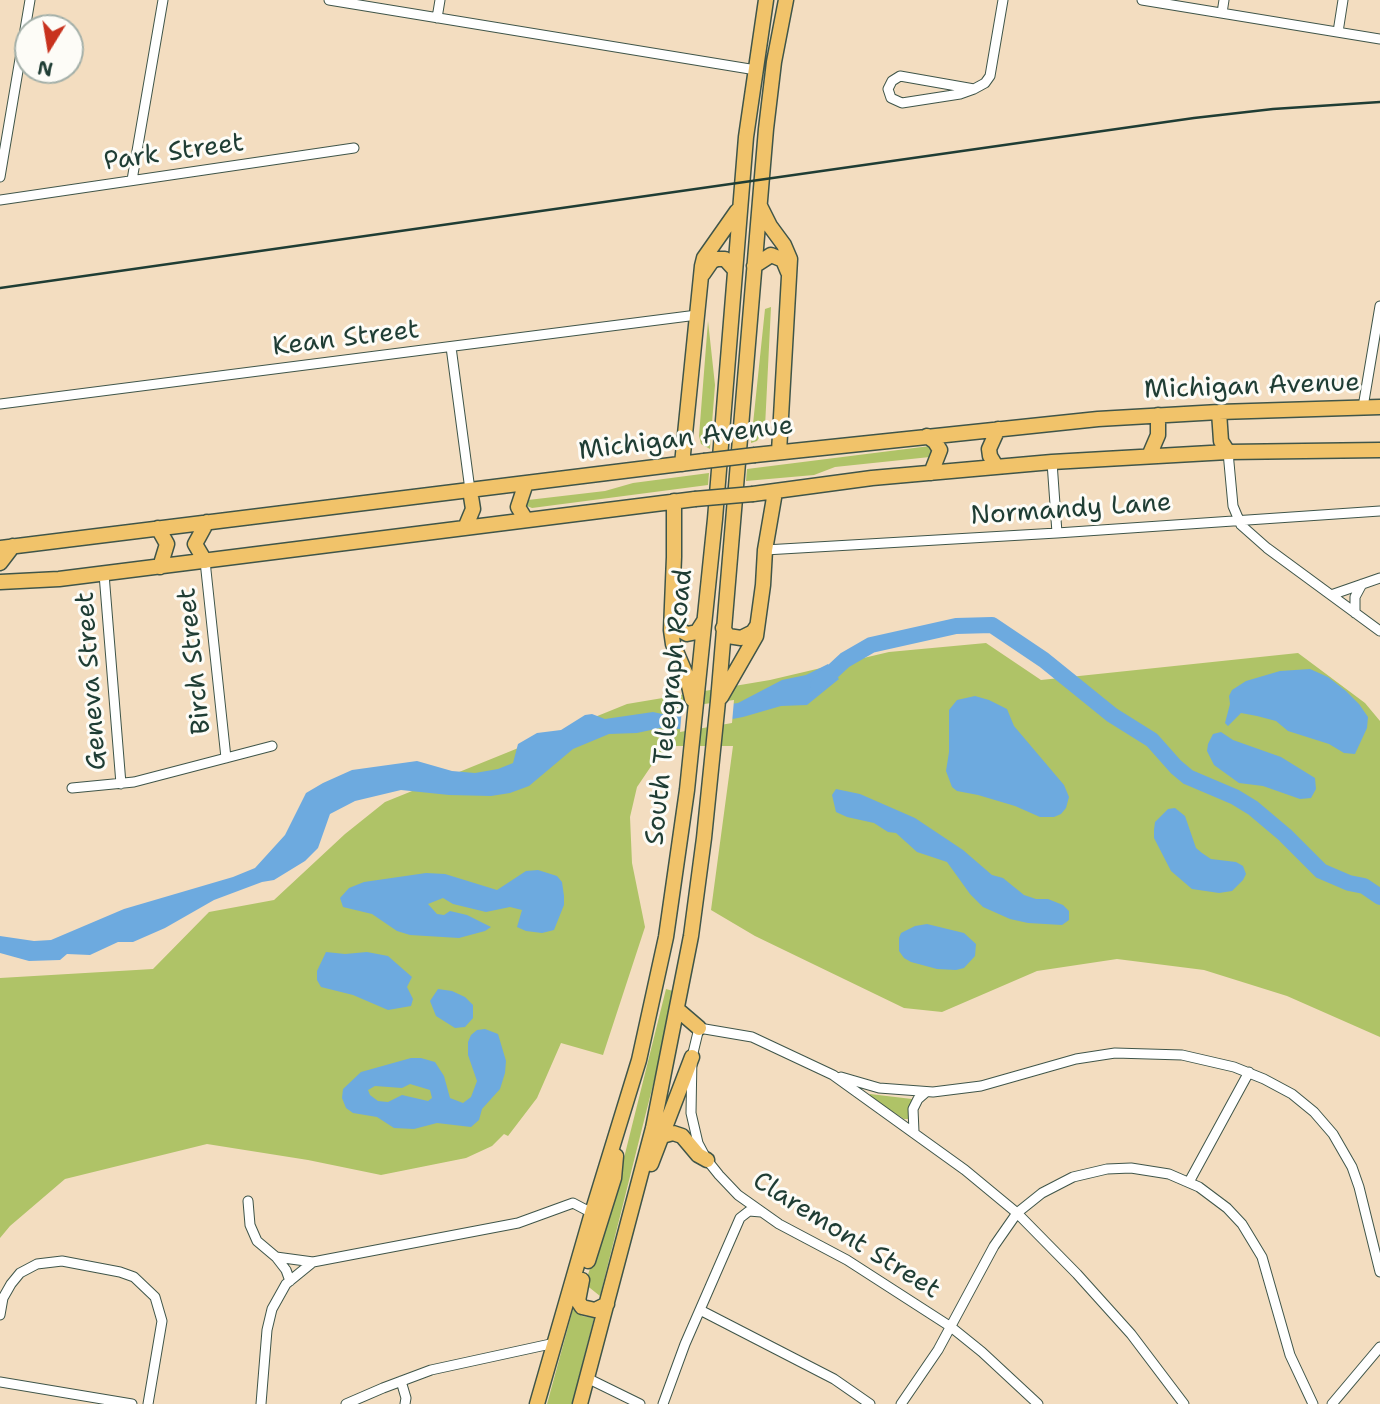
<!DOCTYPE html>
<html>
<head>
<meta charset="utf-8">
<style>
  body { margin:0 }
  #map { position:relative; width:1380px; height:1404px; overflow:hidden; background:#f3ddc0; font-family:"Shantell Sans",sans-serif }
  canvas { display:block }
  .north { position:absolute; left:14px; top:14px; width:70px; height:70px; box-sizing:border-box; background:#fdfcf7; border:2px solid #a4b0a9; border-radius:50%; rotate:191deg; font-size:19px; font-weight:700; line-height:28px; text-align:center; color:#1f3d34 }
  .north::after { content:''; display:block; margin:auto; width:24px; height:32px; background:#c8321e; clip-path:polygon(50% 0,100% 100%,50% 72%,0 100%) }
</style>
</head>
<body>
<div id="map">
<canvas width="1380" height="1404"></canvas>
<div class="north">N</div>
</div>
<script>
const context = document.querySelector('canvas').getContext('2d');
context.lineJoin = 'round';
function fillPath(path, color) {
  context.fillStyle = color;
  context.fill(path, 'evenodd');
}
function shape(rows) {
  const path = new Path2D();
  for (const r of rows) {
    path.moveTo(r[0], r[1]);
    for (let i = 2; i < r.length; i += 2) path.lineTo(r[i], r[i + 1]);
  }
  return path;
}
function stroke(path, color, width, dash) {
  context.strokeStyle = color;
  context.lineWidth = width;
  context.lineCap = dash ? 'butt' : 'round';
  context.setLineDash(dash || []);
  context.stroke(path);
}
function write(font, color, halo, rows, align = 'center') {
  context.font = font + ' "Shantell Sans",sans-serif';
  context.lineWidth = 6;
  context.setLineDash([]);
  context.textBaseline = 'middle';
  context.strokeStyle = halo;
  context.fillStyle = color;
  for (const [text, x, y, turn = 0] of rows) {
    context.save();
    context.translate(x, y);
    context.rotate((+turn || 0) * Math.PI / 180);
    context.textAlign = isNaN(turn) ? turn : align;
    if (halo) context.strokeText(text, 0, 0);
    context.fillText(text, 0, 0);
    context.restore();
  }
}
fillPath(shape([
  [771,307,765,427,757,441,751,443,765,309],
  [708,321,715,385,710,449,701,444,699,436],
  [930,446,933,449,930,457,835,467,814,475,746,481,747,469],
  [709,473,708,485,532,508,527,506,526,502,528,500,605,491,633,483],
  [986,643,1041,680,1298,653,1365,703,1380,721,1380,1037,1287,996,1204,970,1117,959,1037,971,942,1012,904,1008,755,936,711,910,733,746,676,746,658,756,637,787,630,817,632,863,645,927,603,1055,561,1043,537,1098,508,1136,504,1134,492,1146,466,1158,381,1175,308,1160,207,1144,65,1179,10,1226,0,1238,0,978,153,969,209,912,274,900,345,834,385,802,627,704,770,680,889,652],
  [666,989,673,991,664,1041,600,1296,585,1284,620,1174],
  [870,1094,912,1099,910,1119,904,1119,869,1096],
  [573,1309,582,1316,594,1318,572,1404,547,1404]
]), '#afc367');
fillPath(shape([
  [828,664,839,679,807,705,781,706,743,717,680,729,660,728,637,733,609,734,573,749,529,786,510,793,491,796,449,795,401,790,355,801,330,814,318,848,305,861,274,880,262,882,214,900,165,928,133,942,118,942,90,955,67,954,60,960,29,961,0,953,0,936,34,941,51,940,124,909,233,877,255,868,285,835,306,793,323,783,352,770,417,761,452,771,475,773,498,769,513,763,518,744,537,733,561,730,585,715,592,714,605,719,653,712,667,715,681,711,738,703,782,680,806,675],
  [1310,669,1328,677,1346,691,1359,704,1368,717,1367,728,1355,754,1344,753,1329,744,1288,731,1276,721,1257,716,1241,713,1228,726,1225,723,1230,704,1229,696,1232,690,1246,681,1280,671],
  [975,696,989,700,1007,709,1014,726,1064,785,1069,797,1066,808,1061,814,1054,817,1040,817,1015,806,978,795,957,791,952,787,946,771,949,752,949,710,957,700],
  [1221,732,1233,740,1281,757,1315,778,1316,789,1311,798,1300,799,1263,786,1239,783,1214,765,1207,751,1208,744,1213,734],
  [836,789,860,794,915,818,963,850,992,875,1003,878,1024,895,1036,899,1048,899,1063,905,1069,911,1069,920,1062,925,1028,923,1010,919,983,907,970,894,947,862,917,852,896,833,888,832,874,823,847,817,836,812,832,795],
  [1175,808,1185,816,1196,848,1202,853,1211,859,1236,862,1243,866,1246,874,1243,880,1232,891,1219,893,1192,889,1171,871,1154,838,1154,830,1155,822,1168,809],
  [538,870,557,876,562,882,564,896,564,905,554,930,542,933,526,931,517,927,522,910,510,907,486,912,453,904,443,898,428,904,437,914,444,915,450,911,467,915,491,927,485,931,459,938,410,935,397,931,372,914,343,907,340,898,349,888,364,882,426,873,445,874,497,890,526,871],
  [927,924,964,933,976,944,975,956,964,968,956,970,937,969,911,962,904,958,899,951,899,938,901,933,915,926],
  [326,952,345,954,367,952,388,956,412,977,407,987,413,999,411,1006,388,1010,353,995,321,987,317,980,317,971],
  [438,989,452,991,465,997,473,1005,473,1018,465,1027,455,1028,436,1016,430,1001],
  [485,1029,498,1034,506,1061,505,1073,500,1089,482,1109,479,1120,471,1127,437,1123,414,1129,394,1128,377,1117,353,1113,346,1108,342,1098,343,1089,361,1072,411,1058,421,1058,435,1062,444,1076,450,1098,463,1103,471,1097,477,1081,468,1055,468,1042,471,1035,477,1030],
  [410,1084,430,1090,432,1098,428,1101,402,1095,388,1102,378,1101,370,1095,368,1090,375,1086,402,1088]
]), '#6daadf');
fillPath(shape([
  [734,700,732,723,680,732,682,707]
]), '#f3ddc0');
stroke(shape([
  [818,685,845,660,871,645,956,626,992,625,1044,660,1112,715,1152,740,1176,767,1188,777,1235,797,1253,808,1285,835,1321,871,1349,883,1364,886,1380,897]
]), '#6daadf', 16);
const minor = shape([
  [329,0,756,70],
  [1142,0,1380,39],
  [1222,13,1224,0],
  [437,18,440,0],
  [1338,32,1343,0],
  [974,89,960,94,902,103,891,98,888,89,892,81,900,76,974,89,985,83,990,76,1003,0],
  [0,177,30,0],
  [132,180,163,0],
  [0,200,354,148],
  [451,347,470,490],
  [0,404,697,315],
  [1363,407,1380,306],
  [1228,452,1233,506,1241,525,1267,548,1380,631],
  [1052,462,1057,533],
  [765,550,1057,533,1380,511],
  [205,561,226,758],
  [104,574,121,784],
  [1331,595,1380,578],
  [1355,613,1355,597,1362,584],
  [72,788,134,782,272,746],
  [841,1077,879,1088,933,1092,981,1086,1076,1059,1115,1053,1182,1055,1234,1067,1264,1079,1292,1094,1314,1112,1333,1134,1352,1167,1359,1187,1380,1272],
  [914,1132,913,1109,918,1099,926,1092],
  [1189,1182,1249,1072],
  [248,1201,250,1225,257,1241,276,1257,286,1270,290,1281],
  [276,1257,313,1262],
  [700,1310,834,1379,870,1404],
  [0,1315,3,1298,11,1284,20,1273,37,1264,62,1261,120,1272,134,1277,155,1297,162,1321,148,1404],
  [587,1378,640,1404],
  [401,1381,406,1398,405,1404],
  [0,1382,132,1404],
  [261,1404,267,1330,272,1309,286,1284,313,1262,518,1223,573,1203,592,1213],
  [346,1404,383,1388,431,1370,555,1343],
  [663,1404,685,1344,740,1218,749,1211,761,1212],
  [901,1404,938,1350,994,1246,1017,1213,1042,1193,1073,1177,1107,1169,1131,1168,1169,1174,1199,1187,1227,1208,1242,1224,1262,1257,1290,1355,1313,1404],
  [1038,1404,982,1352,951,1327,847,1260,779,1224,738,1195,719,1175,707,1160,698,1143,691,1113,692,1057,699,1028,752,1037,833,1075,965,1170,1017,1213,1077,1274,1131,1334,1184,1404],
  [1332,1404,1380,1347]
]);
const primary = shape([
  [760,206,770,226,784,245,790,259,779,452],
  [754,266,771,255,783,260,788,272],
  [703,274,712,261,717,259,725,259,735,270],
  [1219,412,1221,441,1228,452],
  [927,436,935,442,940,450,931,473],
  [755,455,1098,419,1219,412,1380,407],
  [1149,456,1158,435,1158,415],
  [682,464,702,266,704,258,737,211],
  [996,466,990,456,989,449,998,429],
  [526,483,518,507,526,520],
  [753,494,872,478,1052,462,1228,452,1380,450],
  [674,501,674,557,671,630,673,644,687,677,692,699],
  [158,528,167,544,160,567],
  [465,528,473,509,470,490],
  [0,548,704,461],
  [205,561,195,544,207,522],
  [0,563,13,546],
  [0,582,59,579,695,499],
  [672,615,678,629,687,634,697,632,704,621],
  [723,628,728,636,741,638,753,632,757,626],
  [721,697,756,636,763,585,765,550,775,492],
  [678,1010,699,1028],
  [662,1136,673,1133,682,1136,698,1155,707,1160],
  [651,1164,692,1057],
  [588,1261,614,1178,616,1156],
  [582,1280,578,1301,582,1307,595,1310,607,1304],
  [537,1404,592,1213,639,1060,666,937,687,790,715,519,746,137,766,0],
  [580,1404,653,1128,691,936,704,838,718,701,766,129,774,62,786,0]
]);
stroke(minor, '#3f5549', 11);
stroke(primary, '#3f5549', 17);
stroke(minor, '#fff', 9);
stroke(primary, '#f1c36a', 14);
stroke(shape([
  [0,288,1194,118,1273,109,1380,102]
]), '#1f3d34', 2.5);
const primaryBridge = shape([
  [704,461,755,455],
  [695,499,753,494]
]);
stroke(primaryBridge, '#3f5549', 17, []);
stroke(primaryBridge, '#f1c36a', 14);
write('26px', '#1f3d34', '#fdfcf7', [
  ["Park Street",174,153,-8],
  ["Kean Street",346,339,-7],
  ["Michigan Avenue",1252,387,-2],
  ["Michigan Avenue",686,439,-7],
  ["Normandy Lane",1071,510,-4],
  ["Birch Street",195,661,-96],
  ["Geneva Street",92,681,-94],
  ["South Telegraph Road",670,707,-84],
  ["Claremont Street",846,1236,32]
]);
</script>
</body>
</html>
